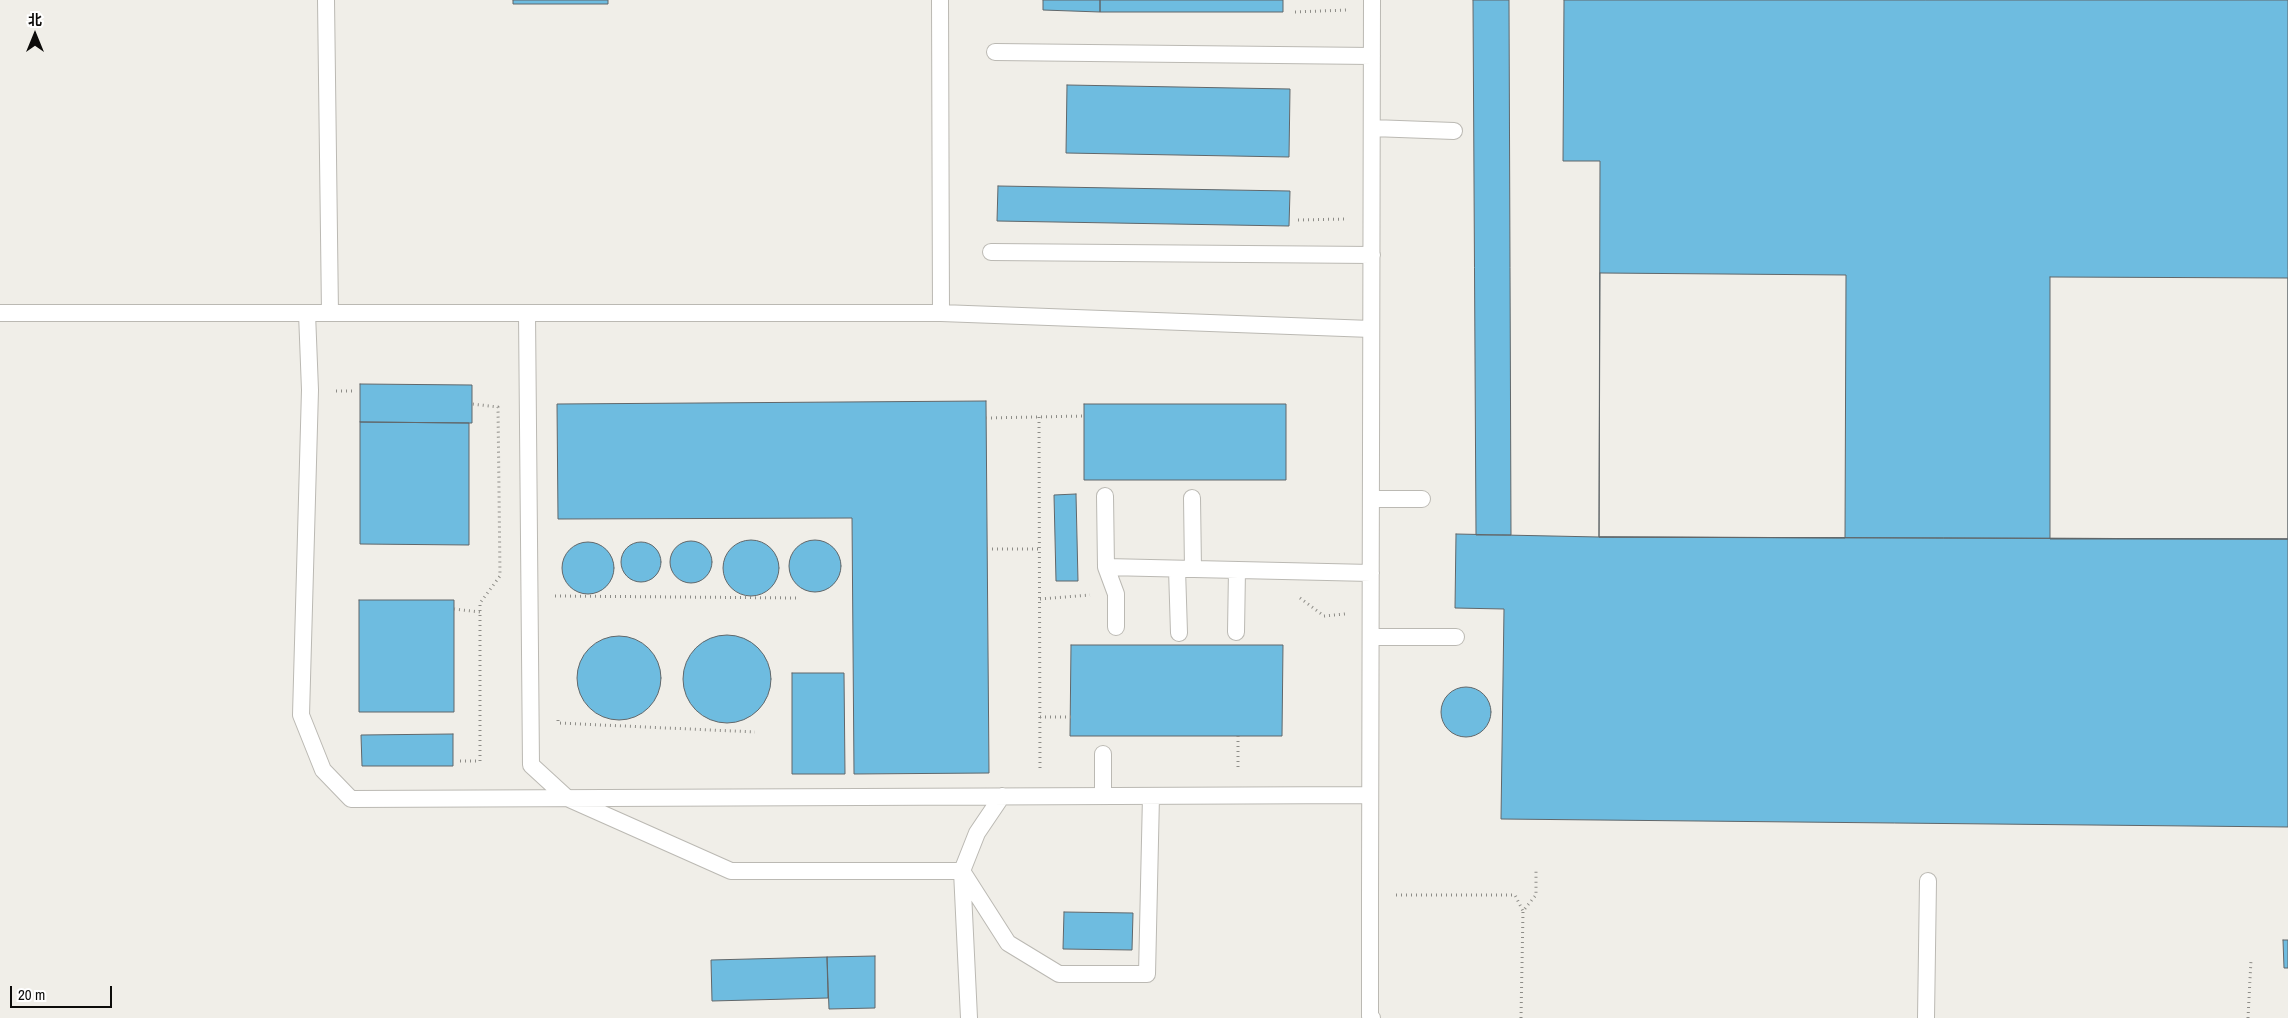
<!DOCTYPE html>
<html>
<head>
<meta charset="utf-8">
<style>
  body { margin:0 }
  #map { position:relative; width:2288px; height:1018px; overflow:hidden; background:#f0eee8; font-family:"Archivo Narrow","Noto Sans SC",sans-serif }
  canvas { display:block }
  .north { position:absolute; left:10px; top:10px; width:50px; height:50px; -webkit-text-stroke:4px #fff; paint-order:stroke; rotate:0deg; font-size:14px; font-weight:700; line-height:20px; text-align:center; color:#0d0c0a }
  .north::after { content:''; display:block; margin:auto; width:18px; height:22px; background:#0d0c0a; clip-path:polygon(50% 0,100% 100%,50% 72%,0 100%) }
  .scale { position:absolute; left:10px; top:986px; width:102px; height:22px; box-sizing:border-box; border:2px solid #0d0c0a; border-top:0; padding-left:6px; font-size:15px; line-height:18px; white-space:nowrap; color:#0d0c0a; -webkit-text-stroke:4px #fff; paint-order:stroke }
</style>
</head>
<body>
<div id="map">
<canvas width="2288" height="1018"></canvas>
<div class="north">北</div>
<div class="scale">20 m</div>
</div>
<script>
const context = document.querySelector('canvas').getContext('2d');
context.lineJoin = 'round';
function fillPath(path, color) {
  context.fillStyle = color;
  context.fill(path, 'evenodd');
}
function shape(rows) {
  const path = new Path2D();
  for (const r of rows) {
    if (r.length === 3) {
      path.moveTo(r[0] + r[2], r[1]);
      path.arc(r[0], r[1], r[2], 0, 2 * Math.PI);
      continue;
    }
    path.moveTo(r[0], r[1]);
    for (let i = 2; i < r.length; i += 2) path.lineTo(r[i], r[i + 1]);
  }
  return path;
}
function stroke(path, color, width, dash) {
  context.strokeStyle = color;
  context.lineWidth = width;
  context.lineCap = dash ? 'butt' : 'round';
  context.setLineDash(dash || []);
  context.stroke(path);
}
const building = shape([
  [513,0,608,0,608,4,513,4,513,0],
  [1043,0,1100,0,1100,12,1043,10,1043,0],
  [1100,0,1283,0,1283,12,1100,12,1100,0],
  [1473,0,1509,0,1511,535,1476,535,1473,0],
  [1564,0,2288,0,2288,539,1599,537,1600,161,1563,161,1564,0],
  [1067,85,1290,89,1289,157,1066,153,1067,85],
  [998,186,1290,191,1289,226,997,221,998,186],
  [1600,273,1846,275,1845,538,1599,537,1600,273],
  [2050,277,2288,278,2288,539,2050,539,2050,277],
  [360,384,472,385,472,423,360,422,360,384],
  [986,401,989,773,854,774,852,518,558,519,557,404,986,401],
  [1084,404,1286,404,1286,480,1084,480,1084,404],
  [360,422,469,423,469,545,360,544,360,422],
  [1076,494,1078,581,1056,581,1054,495,1076,494],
  [1456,534,1599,537,2288,539,2288,827,1501,819,1504,609,1455,608,1456,534],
  [751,568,28],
  [815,566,26],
  [691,562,21],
  [588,568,26],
  [641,562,20],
  [359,600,454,600,454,712,359,712,359,600],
  [727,679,44],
  [619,678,42],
  [1071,645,1283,645,1282,736,1070,736,1071,645],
  [792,673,844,673,845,774,792,774,792,673],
  [1466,712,25],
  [453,734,453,766,362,766,361,735,453,734],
  [1064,912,1133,913,1132,950,1063,949,1064,912],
  [2283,940,2288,940,2288,968,2284,968,2283,940],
  [875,956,875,1008,829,1009,827,957,875,956],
  [827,957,828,998,712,1001,711,960,827,957]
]);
fillPath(building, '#6ebce0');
stroke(building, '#61676a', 1);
const service = shape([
  [326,0,330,313],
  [940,0,941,313],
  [995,52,1372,56],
  [1372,128,1454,131],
  [991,252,1372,255],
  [0,313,941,313,1371,329],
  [307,313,310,390,301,715,323,770,351,799,1370,795],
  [527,313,531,765,567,798,731,871,962,871,1008,943,1059,974,1147,974,1151,796],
  [1105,496,1106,567,1116,594,1116,627],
  [1192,498,1193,569],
  [1371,499,1422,499],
  [1106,567,1371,573],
  [1177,569,1179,633],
  [1236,632,1237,570],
  [1371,637,1456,637],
  [1103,754,1103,796],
  [969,1018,962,871,977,833,1002,796],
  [1372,1018,1370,1016,1370,895,1372,0],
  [1926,1018,1928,881]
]);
stroke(service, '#bbb9b3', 18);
stroke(shape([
  [1295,12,1346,10],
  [1298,220,1345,219],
  [336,391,353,391],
  [1039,417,1040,771],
  [986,418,1084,416],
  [987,549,1039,549],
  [555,596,800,598],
  [1300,598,1324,616,1345,614],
  [1040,599,1090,595],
  [454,609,480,612],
  [1040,717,1071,717],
  [558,720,558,723,755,732],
  [1238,736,1238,770],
  [460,761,480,761,480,603,500,576,498,407,472,404],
  [1396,895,1515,895,1523,911],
  [1521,1018,1523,911,1536,895,1536,871],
  [2248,1018,2251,960]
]), '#8d8c87', 3, [1, 4]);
stroke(service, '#fff', 16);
</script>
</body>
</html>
